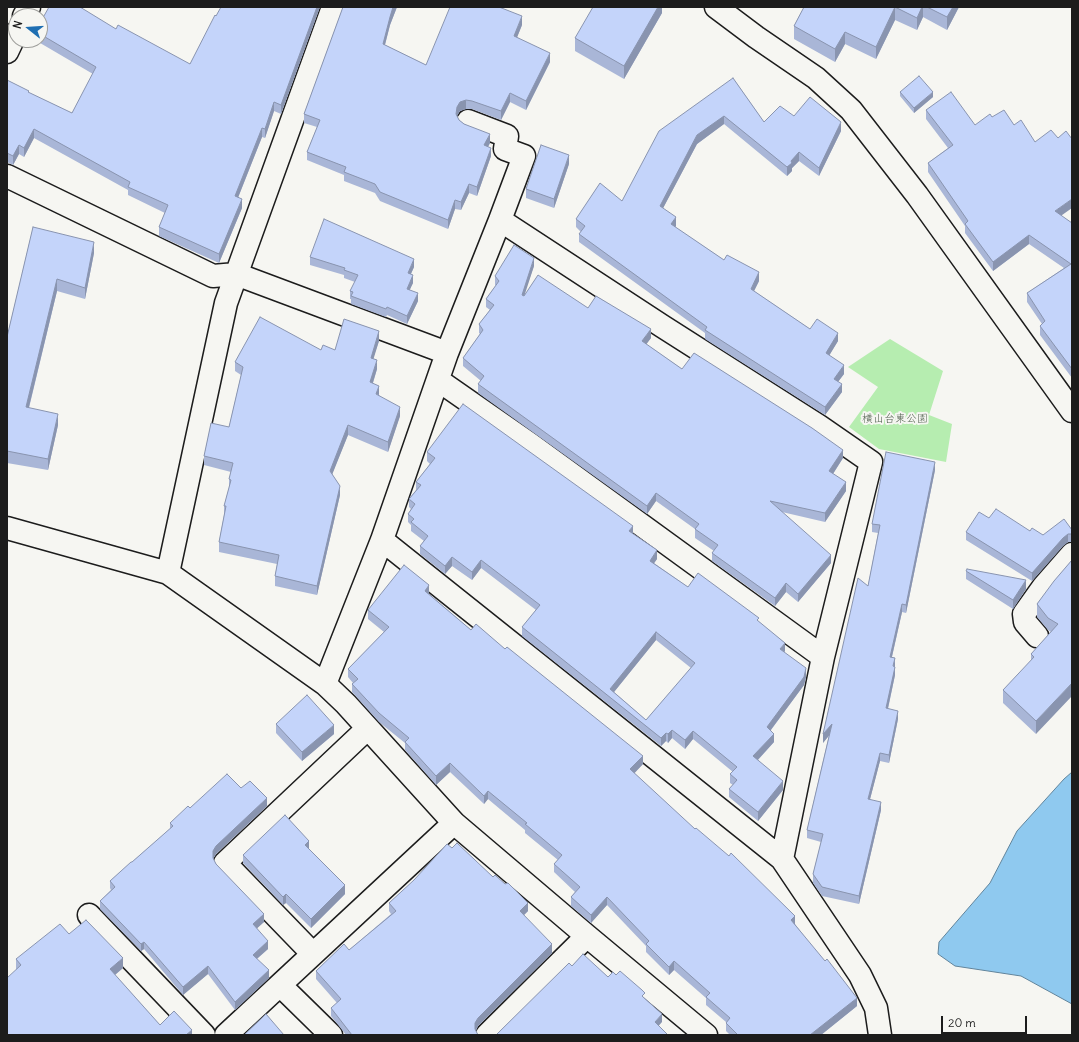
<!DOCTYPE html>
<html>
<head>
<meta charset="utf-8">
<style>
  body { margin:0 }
  #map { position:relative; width:1079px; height:1042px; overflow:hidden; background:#f6f6f2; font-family:Delius,sans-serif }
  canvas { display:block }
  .frame { position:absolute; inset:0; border:8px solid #1c1c1c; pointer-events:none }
  .north { position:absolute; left:8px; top:8px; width:40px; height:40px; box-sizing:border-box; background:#f6f6f2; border:1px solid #9f9f9c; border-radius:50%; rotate:287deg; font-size:11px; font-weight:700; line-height:16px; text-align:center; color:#1c1c1c }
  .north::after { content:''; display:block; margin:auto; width:14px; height:18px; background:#1f6fb2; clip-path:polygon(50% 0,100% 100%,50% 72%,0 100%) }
  .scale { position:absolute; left:941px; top:1016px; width:86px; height:18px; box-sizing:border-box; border:2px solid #1c1c1c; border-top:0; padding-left:5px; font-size:12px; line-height:14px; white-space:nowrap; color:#1c1c1c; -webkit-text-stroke:3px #f6f6f2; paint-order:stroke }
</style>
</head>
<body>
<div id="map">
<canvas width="1079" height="1042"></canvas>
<div class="frame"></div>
<div class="north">N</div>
<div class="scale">20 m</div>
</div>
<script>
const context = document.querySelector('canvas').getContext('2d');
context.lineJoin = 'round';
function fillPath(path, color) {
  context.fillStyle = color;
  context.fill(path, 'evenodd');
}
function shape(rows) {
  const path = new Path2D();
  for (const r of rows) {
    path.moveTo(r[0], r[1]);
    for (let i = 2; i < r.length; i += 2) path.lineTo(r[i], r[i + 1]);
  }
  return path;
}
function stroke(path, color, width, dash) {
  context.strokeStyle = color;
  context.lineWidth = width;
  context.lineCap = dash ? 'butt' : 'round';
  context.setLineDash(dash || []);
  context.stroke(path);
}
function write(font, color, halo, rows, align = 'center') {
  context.font = font + ' Delius,"Klee One",sans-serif';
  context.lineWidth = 4;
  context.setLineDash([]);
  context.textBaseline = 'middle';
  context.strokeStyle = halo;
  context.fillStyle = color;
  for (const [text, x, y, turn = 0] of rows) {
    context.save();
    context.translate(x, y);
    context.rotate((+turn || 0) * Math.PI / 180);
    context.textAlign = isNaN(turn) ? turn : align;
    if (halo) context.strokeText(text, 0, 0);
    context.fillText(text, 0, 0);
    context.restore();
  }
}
fillPath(shape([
  [890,339,943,371,929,415,952,424,946,462,879,449,849,427,878,387,848,367]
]), '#b6edb0');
const water = shape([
  [1072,772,1072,1004,1021,976,955,966,938,954,939,942,990,883,1017,831,1064,779,1072,772]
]);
fillPath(water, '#8fc9ef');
stroke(water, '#61849b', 1);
const minor = shape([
  [716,7,756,37,816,78,851,110,917,195,1072,411],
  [24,16,29,7],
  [7,52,16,33],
  [7,176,213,276,236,274,447,353],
  [500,220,662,326,819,426,871,462,823,657,782,859],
  [438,380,530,444,823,657],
  [7,528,168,573,325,684,346,704,454,823,587,936,706,1035],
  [382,540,782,859,860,975,876,1008,880,1035],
  [168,573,226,303,333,7],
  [1037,636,1025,622,1024,614,1044,586,1072,554],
  [325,684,382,540,447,353,500,220,524,156,505,149,507,136,468,121],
  [89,915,204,1035],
  [313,954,225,863,368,728],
  [280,985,331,1035],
  [226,1035,454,823],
  [487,1035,587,936]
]);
stroke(minor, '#1c1c1c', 25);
stroke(minor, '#f6f6f2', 22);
fillPath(shape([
  [320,7,281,114,274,111,265,138,262,137,238,198,242,208,219,263,159,236,159,227,165,213,128,195,128,190,34,138,24,157,19,154,13,165,7,162,7,80,29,93,72,113,93,74,35,40,40,40,40,23,116,29,190,64,216,16],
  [343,7,397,7,390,25,385,45,426,65,522,25,517,37,550,62,526,110,510,102,501,120,472,109,466,109,460,111,457,116,459,120,490,143,488,147,491,156,477,196,469,193,461,210,455,209,448,229,380,201,375,193,344,181,344,175,307,160,307,152,317,127,304,123,304,114],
  [662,7,662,13,624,79,575,51,575,38],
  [804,7,959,7,947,30,923,17,917,30,895,20,876,59,845,44,835,62,794,39,794,26],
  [733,78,764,122,794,116,841,131,819,176,799,161,792,168,792,171,787,176,724,124,697,144,663,208,676,226,675,227,724,260,759,281,754,291,810,329,838,341,829,355,844,374,838,382,842,392,825,415,705,339,705,333,579,242,579,234,581,232,576,227,576,219,622,201],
  [900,92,933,97,914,113,900,96],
  [926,110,975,125,1061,216,1072,223,1072,378,1040,335,1040,326,1042,324,1027,302,1027,293,1064,268,1029,244,993,271,965,233,965,226,928,172,928,163,948,148,926,119],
  [569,164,554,208,526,198,526,189],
  [33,227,94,253,85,299,57,291,29,408,58,425,48,470,7,463,7,337],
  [310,257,414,267,411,274,413,283,409,290,418,301,407,324,387,315,386,317,351,304,351,299,350,299,350,291,355,282,344,278,344,275,310,265],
  [534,266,524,294,588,308,651,338,646,344,682,369,843,458,833,474,846,491,825,522,782,512,831,563,798,602,786,592,775,606,712,561,712,553,714,551,695,538,695,529,656,501,647,514,478,393,478,384,481,381,463,366,463,358,480,334,479,333,479,324,490,310,486,307,486,299,496,285,495,285,495,276],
  [379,341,373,358,377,369,373,383,379,395,400,416,388,452,348,435,332,474,340,495,317,595,275,586,275,576,277,564,219,552,219,542,224,515,224,506,229,488,229,479,231,472,204,465,204,456,229,427,241,375,235,371,235,362,321,350,335,350],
  [427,452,633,534,657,559,654,563,688,587,759,622,785,651,784,652,806,677,804,685,771,730,774,742,758,760,783,790,758,821,729,797,729,789,733,785,730,783,730,774,733,772,693,739,685,749,672,738,668,743,666,741,661,746,522,636,522,627,536,610,481,568,472,580,452,566,445,574,420,554,420,546,424,541,411,531,411,525,408,522,408,514,411,509,409,507,409,499,416,490,416,482,430,464,427,461],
  [656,640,691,668,646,720,614,692],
  [935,470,906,613,902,612,892,657,895,658,895,675,888,709,898,719,889,763,880,761,870,799,881,810,859,904,822,896,813,883,813,874,821,842,807,838,807,830,829,735,823,743,868,586,878,533,872,532,872,524],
  [989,518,1030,531,1043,535,1072,530,1072,542,1068,542,1063,546,1032,581,966,540,966,532],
  [1072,560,1036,734,1003,703,1003,690,1031,661,1031,654,1051,632,1048,630,1037,617,1037,604],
  [966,571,1026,589,1013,609,966,579],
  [429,594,471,630,643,764,634,773,795,924,857,1006,821,1035,730,1035,726,1031,726,1022,706,1005,706,998,674,970,669,975,646,952,646,946,607,905,591,923,571,906,571,897,575,892,554,872,554,864,558,860,525,833,525,830,488,799,484,804,450,772,436,785,405,750,405,743,379,722,352,692,352,684,353,683,348,677,348,669,384,632,368,619,368,610],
  [276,724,334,734,302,761,276,733],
  [241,788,267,806,216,854,213,859,216,864,264,922,257,928,268,949,257,959,269,978,235,1010,208,974,183,995,144,949,141,951,100,909,100,901,111,890,110,888,110,881,170,829,170,823,190,808],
  [309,849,345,894,311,928,286,903,283,905,243,863,243,855],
  [389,903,528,911,524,915,552,953,478,1026,476,1031,478,1035,346,1035,331,1016,331,1008,337,1003,316,979,316,971,349,950,391,914,389,911],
  [69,934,123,968,115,975,160,1025,192,1035,7,1035,16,970,16,959]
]), '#a9b6d7');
fillPath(shape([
  [317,7,320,7,281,114,281,105],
  [393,7,397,7,390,25,383,52,383,44,390,17],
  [658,7,662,7,662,13,624,79,624,66],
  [895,7,895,20,876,59,876,47],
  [922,7,923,7,923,17,917,30,917,18],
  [953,7,959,7,947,30,947,17],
  [522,16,522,25,514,45,514,36],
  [845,32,845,44,835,62,835,49],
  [550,53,550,62,526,110,526,101],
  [933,92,933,97,914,113,914,108],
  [510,93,510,102,501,120,501,111],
  [466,100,466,109,460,111,457,116,456,114,457,107,460,102],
  [274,102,274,111,265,138,265,129],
  [724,116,724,124,697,144,660,214,660,206,697,135],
  [841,122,841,131,819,176,819,168],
  [262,128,262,137,235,205,235,196],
  [34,129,34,138,24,157,24,148],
  [490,134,490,143,484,154,484,145],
  [19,145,19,154,13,165,13,156],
  [491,148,491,156,477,196,477,187],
  [799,152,799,161,792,168,792,171,787,176,787,167,791,161],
  [569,155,569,164,554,208,554,199],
  [469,184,469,193,461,210,461,202],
  [242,199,242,208,219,263,219,254],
  [1072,199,1072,208,1055,220,1055,211],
  [455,200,455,209,448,229,448,220],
  [676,217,676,226,671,233,671,224],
  [1029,235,1029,244,993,271,993,262],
  [94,242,94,253,85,299,85,288],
  [534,258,534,266,522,303,522,295],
  [414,259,414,267,408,280,408,273],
  [759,272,759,281,751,297,751,289],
  [413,275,413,283,407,296,407,289],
  [57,279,57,291,26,419,26,407],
  [418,293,418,301,407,324,407,316],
  [651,329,651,338,642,350,642,341],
  [379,331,379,341,371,367,371,358],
  [838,333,838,341,826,361,826,353],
  [377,360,377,369,370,392,370,382],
  [844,365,844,374,834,387,834,379],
  [842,384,842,392,825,415,825,407],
  [379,386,379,395,376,394],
  [400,407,400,416,388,452,388,442],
  [58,414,58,425,48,470,48,459],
  [348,425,348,435,330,480,330,471],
  [843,450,843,458,829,480,829,471],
  [935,462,935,470,906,613,906,605],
  [846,482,846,491,825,522,825,513],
  [340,486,340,495,317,595,317,586],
  [656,493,656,501,647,514,647,506],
  [633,526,633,534,629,531],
  [1068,534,1068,542,1063,546,1032,581,1032,573,1063,538],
  [657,550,657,559,650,569,650,561],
  [831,555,831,563,798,602,798,594],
  [452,557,452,566,445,574,445,566],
  [481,560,481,568,472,580,472,572],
  [1026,580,1026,589,1013,609,1013,600],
  [786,583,786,592,775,606,775,598],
  [429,585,429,594,425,599,425,591],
  [902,604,902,612,890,665,890,657],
  [656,632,656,640,610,697,610,689],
  [785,643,785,651,780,658,780,649],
  [895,658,895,675,886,717,886,708],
  [806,668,806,677,804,685,767,735,767,727],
  [1072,683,1072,696,1036,734,1036,721],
  [898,711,898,719,889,763,889,755],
  [832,724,832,732,823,743,823,734],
  [334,725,334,734,302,761,302,752],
  [672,730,672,738,668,743,668,734],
  [693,731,693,739,685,749,685,740],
  [666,733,666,741,661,746,661,738],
  [774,734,774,742,753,765,753,756],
  [880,753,880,761,868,807,868,799],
  [643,756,643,764,630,778,630,769],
  [450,763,450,772,436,785,436,776],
  [783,781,783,790,758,821,758,812],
  [488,791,488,799,484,804,484,796],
  [267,798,267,806,216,854,213,859,213,866,213,851,216,846],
  [881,802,881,810,859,904,859,896],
  [309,841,309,849,305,845],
  [345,885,345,894,311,928,311,919],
  [286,894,286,903,283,905,283,897],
  [607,897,607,905,591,923,591,915],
  [528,903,528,911,520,919,520,911],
  [264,914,264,922,253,932,253,924],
  [795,916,795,924,791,928,791,920],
  [268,941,268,949,253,962,253,955],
  [144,942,144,949,141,951,141,944],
  [552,944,552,953,478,1026,475,1031,475,1023,478,1018],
  [123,958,123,968,110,979,110,969],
  [674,961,674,970,669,975,669,967],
  [208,966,208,974,183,995,183,987],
  [269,970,269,978,235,1010,235,1002],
  [857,998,857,1006,821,1035,810,1035],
  [662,1014,662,1022,655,1030,655,1022],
  [192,1030,192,1035,186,1035]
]), '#8994af');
const building = shape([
  [49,7,80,7,116,29,118,25,190,64,215,15,216,16,221,7,317,7,281,105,274,102,265,129,262,128,235,196,242,199,219,254,159,227,168,205,128,187,130,182,34,129,24,148,19,145,13,156,7,153,7,80,29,91,28,92,72,113,96,67,40,34,40,23,49,7],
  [343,7,393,7,390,17,383,44,426,65,450,7,499,7,522,16,514,36,550,53,526,101,510,93,501,111,472,101,466,100,460,102,457,107,456,114,459,120,464,124,490,134,484,145,491,148,477,187,469,184,461,202,455,200,448,220,380,192,375,184,344,172,346,167,307,152,320,120,304,114,343,7],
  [593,7,658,7,624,66,575,38,593,7],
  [804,7,922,7,917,18,895,7,876,47,845,32,835,49,794,26,804,7],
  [927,7,953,7,947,17,927,7],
  [919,76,933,92,914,108,900,92,919,76],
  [733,78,764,122,780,106,794,116,810,97,841,122,819,168,799,152,791,161,792,163,787,167,724,116,697,135,660,206,676,217,671,224,724,260,727,255,759,272,751,289,810,329,817,319,838,333,826,353,844,365,834,379,842,384,825,407,705,330,707,327,579,234,585,226,576,219,600,183,622,201,659,131,733,78],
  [951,92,975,125,990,114,992,117,1004,110,1014,125,1021,120,1035,142,1051,130,1058,138,1066,131,1072,139,1072,199,1055,211,1072,223,1072,369,1040,326,1045,321,1027,293,1071,264,1029,235,993,262,965,224,968,221,928,163,953,145,926,110,951,92],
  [541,145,569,155,554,199,526,189,541,145],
  [324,219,414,259,408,273,413,275,407,289,418,293,407,316,387,307,386,309,351,296,353,292,350,291,358,275,344,270,345,268,310,257,324,219],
  [33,227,94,242,85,288,57,279,26,407,58,414,48,459,7,451,7,337,33,227],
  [514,245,534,258,522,295,524,296,538,275,588,308,596,296,651,329,642,341,682,369,694,353,812,428,843,450,829,471,846,482,825,513,770,501,831,555,798,594,786,583,775,598,712,553,718,545,695,529,699,524,656,493,647,506,478,384,484,376,463,358,483,330,479,324,494,305,486,299,499,281,495,276,514,245],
  [260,317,321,350,323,345,335,350,344,319,379,331,371,358,377,360,370,382,379,386,376,394,400,407,388,442,348,425,330,471,340,486,317,586,275,576,279,555,219,542,226,506,224,506,231,480,229,479,233,463,204,456,211,423,229,427,243,367,235,362,260,317],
  [463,404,633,526,629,531,657,550,650,561,688,587,698,573,759,618,757,620,785,643,780,649,806,668,804,677,767,727,774,734,753,756,783,781,758,812,729,789,737,780,730,774,737,767,693,731,685,740,672,730,668,734,666,733,661,738,522,627,540,605,481,560,472,572,452,557,445,566,420,546,428,536,411,522,414,519,408,514,415,504,409,499,421,485,416,482,435,458,427,452,463,404],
  [656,632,695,663,646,720,610,689,656,632],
  [886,452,935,462,906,605,902,604,890,657,895,658,893,666,895,667,886,708,898,711,889,755,880,753,868,799,881,802,859,896,822,887,813,874,823,834,807,830,832,724,823,734,858,578,868,586,880,525,872,524,886,452],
  [996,509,1030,531,1032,528,1043,535,1064,519,1072,530,1072,534,1068,534,1063,538,1032,573,966,532,979,512,989,518,996,509],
  [1072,560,1072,683,1036,721,1003,690,1034,657,1031,654,1058,624,1048,618,1037,604,1054,581,1072,560],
  [404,565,429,585,425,591,471,630,476,624,505,649,507,647,643,756,630,769,695,829,696,828,729,856,731,853,795,916,791,920,825,961,827,959,857,998,810,1035,738,1035,726,1023,730,1018,706,997,710,993,674,961,669,967,646,944,649,941,607,897,591,915,571,897,580,887,554,864,562,855,525,824,527,823,488,791,484,796,450,763,436,776,405,742,409,738,379,713,352,684,358,679,348,669,389,627,368,610,404,565],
  [967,569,1026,580,1013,600,966,571,967,569],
  [307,695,334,725,302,752,276,724,307,695],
  [227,774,241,788,250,781,267,798,216,846,213,851,213,858,216,864,264,914,253,924,268,941,253,955,269,970,235,1002,208,966,183,987,144,942,141,944,100,901,115,887,110,881,131,862,132,862,173,826,170,823,188,806,190,808,227,774],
  [285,815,309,841,305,845,345,885,311,919,286,894,283,897,243,855,285,815],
  [457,843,493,877,495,875,505,884,508,883,528,903,520,911,552,944,478,1018,475,1023,475,1029,478,1035,352,1035,331,1008,341,999,316,971,344,944,349,950,396,911,389,903,414,880,447,844,452,848,457,843],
  [86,920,123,958,110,969,160,1025,174,1011,192,1030,186,1035,7,1035,7,978,21,965,16,959,60,924,69,934,86,920],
  [583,954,608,977,613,972,616,975,620,971,642,990,645,993,642,996,662,1014,655,1022,668,1035,496,1035,569,963,572,966,583,954],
  [266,1014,284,1035,244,1035,266,1014]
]);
fillPath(building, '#c4d4fa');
stroke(building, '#8994af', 1);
write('11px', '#4a5b48', '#f6f6f2', [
  ["横山台東公園",895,419]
]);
</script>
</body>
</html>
